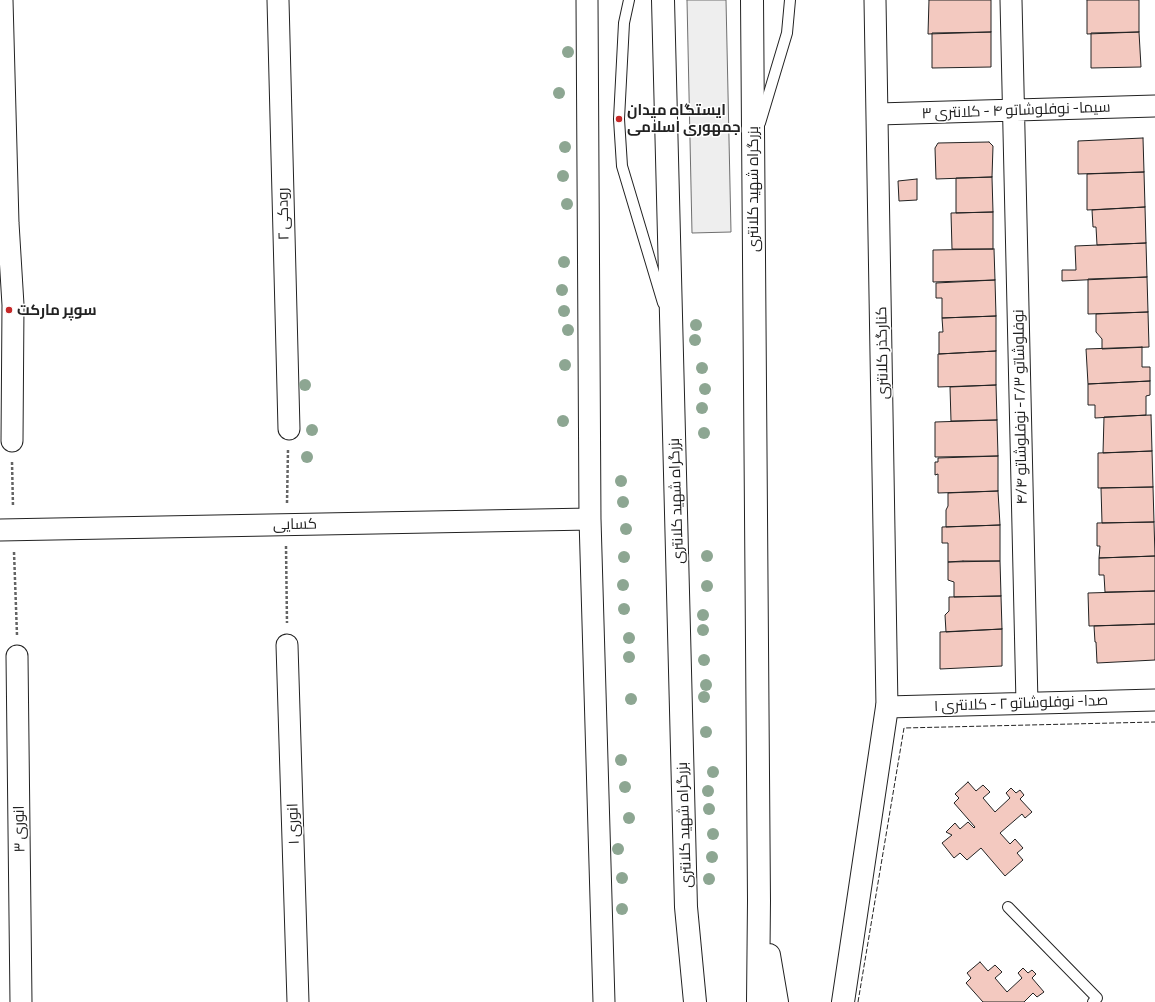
<!DOCTYPE html>
<html>
<head>
<meta charset="utf-8">
<style>
  body { margin:0 }
  canvas { display:block; background:#fff }
</style>
</head>
<body>
<canvas width="1155" height="1002"></canvas>
<script>
const context = document.querySelector('canvas').getContext('2d');
context.lineJoin = 'round';
function fillPath(path, color) {
  context.fillStyle = color;
  context.fill(path, 'evenodd');
}
function shape(rows) {
  const path = new Path2D();
  for (const r of rows) {
    path.moveTo(r[0], r[1]);
    for (let i = 2; i < r.length; i += 2) path.lineTo(r[i], r[i + 1]);
  }
  return path;
}
function stroke(path, color, width, dash) {
  context.strokeStyle = color;
  context.lineWidth = width;
  context.lineCap = dash ? 'butt' : 'round';
  context.setLineDash(dash || []);
  context.stroke(path);
}
function write(font, color, halo, rows, align = 'center') {
  context.font = font + ' Commissioner,Cairo,sans-serif';
  context.lineWidth = 3;
  context.setLineDash([]);
  context.textBaseline = 'middle';
  context.strokeStyle = halo;
  context.fillStyle = color;
  for (const [text, x, y, turn = 0] of rows) {
    context.save();
    context.translate(x, y);
    context.rotate((+turn || 0) * Math.PI / 180);
    context.textAlign = isNaN(turn) ? turn : align;
    if (halo) context.strokeText(text, 0, 0);
    context.fillText(text, 0, 0);
    context.restore();
  }
}
const green = shape([
  [687,0,726,0,731,232,692,233,687,0]
]);
fillPath(green, '#eee');
stroke(green, '#6f6f6f', 1);
const building = shape([
  [929,0,991,0,991,32,928,34,929,0],
  [1087,0,1139,0,1139,32,1087,34,1087,0],
  [991,32,991,67,932,68,932,33,991,32],
  [1139,32,1141,67,1091,68,1091,33,1139,32],
  [1143,138,1144,172,1078,174,1078,141,1143,138],
  [989,142,993,146,992,177,936,179,935,148,938,143,989,142],
  [1144,172,1145,207,1087,210,1087,174,1144,172],
  [992,177,993,212,956,213,956,178,992,177],
  [917,179,917,200,899,201,898,181,917,179],
  [1145,207,1146,243,1097,245,1096,227,1093,227,1092,210,1145,207],
  [993,212,993,249,952,249,951,213,993,212],
  [1146,243,1147,277,1062,281,1062,270,1076,270,1075,246,1146,243],
  [994,249,995,280,933,282,933,250,994,249],
  [1147,277,1148,312,1088,314,1088,279,1147,277],
  [995,280,996,316,942,318,942,298,936,298,936,283,995,280],
  [1148,312,1149,347,1102,349,1102,339,1096,332,1096,314,1148,312],
  [996,316,996,351,939,354,939,332,943,332,942,318,996,316],
  [1142,347,1142,367,1150,367,1150,381,1088,384,1086,349,1142,347],
  [996,351,996,385,938,387,938,354,996,351],
  [1150,381,1150,395,1146,396,1146,415,1095,418,1095,405,1088,405,1088,384,1150,381],
  [996,385,997,420,951,421,950,387,996,385],
  [1151,415,1152,451,1103,453,1104,417,1151,415],
  [997,420,998,456,935,457,935,422,997,420],
  [1152,451,1153,487,1098,488,1098,453,1152,451],
  [998,456,998,491,938,493,938,474,935,475,935,462,938,462,938,458,998,456],
  [1153,487,1154,522,1102,523,1101,488,1153,487],
  [998,491,1000,525,946,527,946,510,948,506,948,493,998,491],
  [1154,522,1155,556,1099,558,1100,546,1097,546,1097,523,1154,522],
  [1000,525,1000,561,948,562,948,543,942,543,942,527,1000,525],
  [1155,556,1155,591,1105,592,1104,575,1099,575,1099,558,1155,556],
  [963,561,1000,561,1001,596,954,597,954,582,948,580,948,562,963,561],
  [1155,591,1155,624,1089,626,1088,593,1155,591],
  [1001,596,1002,629,946,632,945,615,949,611,949,597,1001,596],
  [1155,624,1155,660,1097,663,1096,642,1095,642,1094,626,1155,624],
  [1002,629,1002,666,940,669,940,632,1002,629],
  [968,782,976,791,983,785,990,792,983,798,995,812,1010,798,1006,793,1011,788,1016,793,1020,790,1024,795,1020,799,1032,812,1025,818,1022,814,1000,833,1010,844,1015,839,1023,848,1017,853,1023,860,1005,876,981,848,967,860,960,853,954,858,942,843,952,835,946,832,955,823,960,829,968,822,974,828,975,827,954,803,959,798,955,794,968,782],
  [980,962,988,971,995,965,1002,972,995,978,1007,992,1022,978,1018,973,1023,968,1028,973,1032,970,1036,974,1032,978,1044,992,1037,997,1033,993,1024,1002,983,1002,966,983,971,978,967,973,980,962]
]);
fillPath(building, '#f3c9c0');
stroke(building, '#222', 1);
const lane = shape([
  [629,0,624,23,619,119,622,166,663,303],
  [760,123,787,33,790,0],
  [1008,907,1097,998,1093,1002]
]);
const street = shape([
  [2,0,8,223,13,305,12,441],
  [278,0,289,429],
  [587,0,590,519,604,1002],
  [875,0,887,707,1155,700],
  [1011,0,1027,703],
  [878,114,1155,106],
  [0,530,590,519],
  [287,645,298,1002],
  [17,656,21,1002]
]);
const highway = shape([
  [663,0,686,907,695,1002],
  [752,0,759,900,758,1002],
  [769,955,777,1002],
  [843,1002,887,707]
]);
stroke(lane, '#222', 12);
stroke(street, '#222', 23);
stroke(highway, '#222', 24);
stroke(shape([
  [12,462,13,507],
  [287,503,288,450],
  [286,546,287,623],
  [14,552,17,635]
]), '#646464', 2.5, [3, 2]);
stroke(lane, '#fff', 10);
stroke(street, '#fff', 21);
stroke(highway, '#fff', 22);
stroke(shape([
  [858,1002,904,728,1155,722]
]), '#222', 1, [5, 2]);
context.fillStyle = '#8da692';
for (const [x, y] of [
  [568,52],
  [559,93],
  [565,147],
  [563,176],
  [567,204],
  [564,262],
  [562,290],
  [564,311],
  [696,325],
  [568,330],
  [695,340],
  [565,365],
  [702,368],
  [305,385],
  [705,389],
  [702,408],
  [563,421],
  [312,430],
  [704,433],
  [307,457],
  [621,481],
  [623,502],
  [626,529],
  [707,556],
  [624,557],
  [623,585],
  [707,586],
  [624,609],
  [703,615],
  [703,630],
  [629,638],
  [629,657],
  [704,660],
  [706,685],
  [704,697],
  [631,699],
  [706,732],
  [621,760],
  [713,772],
  [625,787],
  [708,791],
  [709,809],
  [629,818],
  [713,834],
  [618,849],
  [712,857],
  [622,878],
  [709,879],
  [622,909]
]) {
  context.beginPath();
  context.arc(x, y, 6, 0, 2 * Math.PI);
  context.fill();
}
for (const [x, y, r, color] of [
  [619,119,4,"#c62828"],
  [9,310,4,"#c62828"]
]) {
  const dot = new Path2D();
  dot.arc(x, y, r, 0, 2 * Math.PI);
  context.fillStyle = color;
  context.fill(dot);
  stroke(dot, '#fff', 1.5);
}
write('bold 15px', '#222', '#fff', [
  ["ایستگاه میدان",627,110],
  ["جمهوری اسلامی",627,127],
  ["سوپر مارکت",17,310]
], 'left');
write('15px', '#222', '#fff', [
  ["سیما- نوفلوشاتو ۴ - کلانتری ۳",1016,110,-2],
  ["بزرگراه شهید کلانتری",753,189,-90],
  ["رودکی ۲",283,214,-91],
  ["کنارگذر کلانتری",882,353,-91],
  ["نوفلوشاتو ۲/۳- نوفلوشاتو ۴/۴",1020,407,-91],
  ["بزرگراه شهید کلانتری",676,501,-92],
  ["کسایی",295,524,-1],
  ["صدا- نوفلوشاتو ۲ - کلانتری ۱",1021,703,-2],
  ["انوری ۱",293,824,-92],
  ["بزرگراه شهید کلانتری",684,825,-92],
  ["انوری ۳",19,829,-91]
]);
</script>
</body>
</html>
